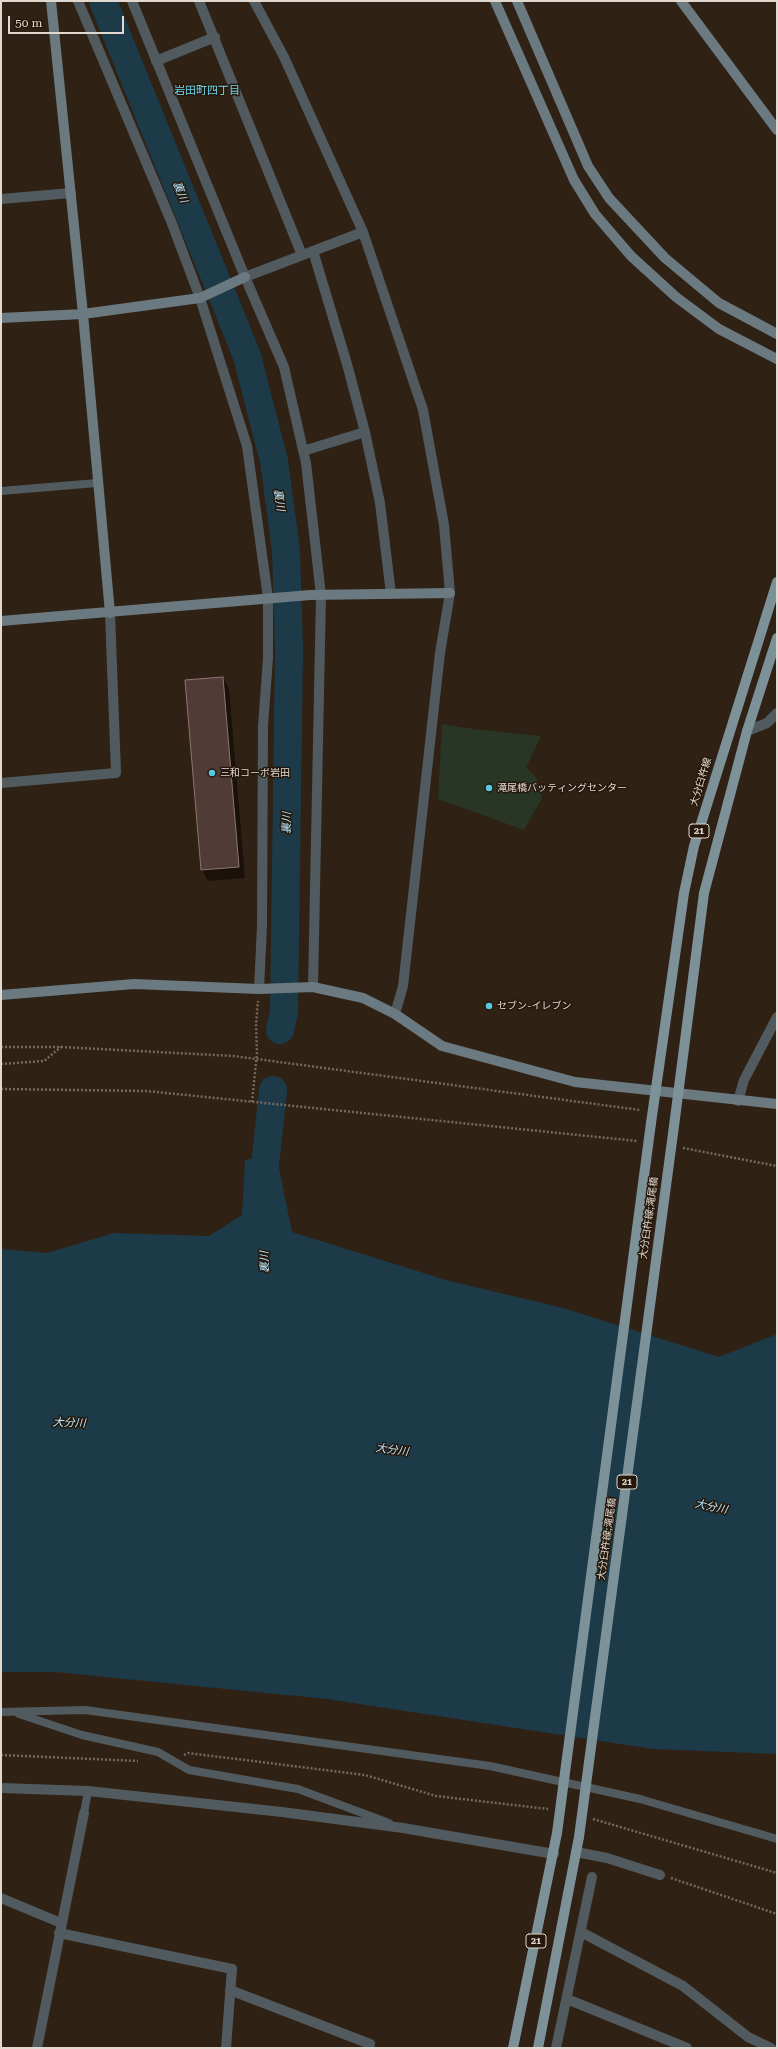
<!DOCTYPE html>
<html>
<head>
<meta charset="utf-8">
<style>
  body { margin:0 }
  #map { position:relative; width:778px; height:2049px; overflow:hidden; background:#2f2114; font-family:"Roboto Serif",serif }
  canvas { display:block }
  .frame { position:absolute; inset:0; border:2px solid #e1d8cf; pointer-events:none }
  .scale { position:absolute; left:8px; top:16px; width:116px; height:18px; box-sizing:border-box; border:2px solid #e1d8cf; border-top:0; padding-left:5px; font-size:12px; line-height:14px; white-space:nowrap; color:#e1d8cf; -webkit-text-stroke:3px #25180b; paint-order:stroke }
</style>
</head>
<body>
<div id="map">
<canvas width="778" height="2049"></canvas>
<div class="frame"></div>
<div class="scale">50 m</div>
</div>
<script>
const context = document.querySelector('canvas').getContext('2d');
context.lineJoin = 'round';
function fillPath(path, color) {
  context.fillStyle = color;
  context.fill(path, 'evenodd');
}
function shape(rows) {
  const path = new Path2D();
  for (const r of rows) {
    path.moveTo(r[0], r[1]);
    for (let i = 2; i < r.length; i += 2) path.lineTo(r[i], r[i + 1]);
  }
  return path;
}
function stroke(path, color, width, dash) {
  context.strokeStyle = color;
  context.lineWidth = width;
  context.lineCap = dash ? 'butt' : 'round';
  context.setLineDash(dash || []);
  context.stroke(path);
}
function write(font, color, halo, rows, align = 'center') {
  context.font = font + ' "Roboto Serif","Noto Sans JP",serif';
  context.lineWidth = 3;
  context.setLineDash([]);
  context.textBaseline = 'middle';
  context.strokeStyle = halo;
  context.fillStyle = color;
  for (const [text, x, y, turn = 0] of rows) {
    context.save();
    context.translate(x, y);
    context.rotate((+turn || 0) * Math.PI / 180);
    context.textAlign = isNaN(turn) ? turn : align;
    if (halo) context.strokeText(text, 0, 0);
    context.fillText(text, 0, 0);
    context.restore();
  }
}
fillPath(shape([
  [442,724,473,729,541,736,526,768,536,777,542,798,524,830,438,799]
]), '#293625');
fillPath(shape([
  [257,1157,277,1158,292,1232,446,1280,563,1308,719,1357,777,1334,777,1754,653,1749,327,1699,55,1672,1,1672,1,1249,47,1253,114,1233,209,1236,242,1215,245,1160]
]), '#1d3a48');
fillPath(shape([
  [223,678,229,689,245,878,208,881,202,870]
]), '#0007');
stroke(shape([
  [103,1,247,356,274,461,286,550,289,650,284,1012,280,1030],
  [262,1195,273,1090]
]), '#1d3a48', 28);
const building = shape([
  [223,677,239,867,201,870,185,680,223,677]
]);
fillPath(building, '#503b36');
stroke(building, '#8e7671', 1);
stroke(shape([
  [1,1047,61,1047,234,1056,640,1110],
  [1,1064,44,1061,61,1047],
  [1,1089,147,1091,637,1141],
  [252,1102,257,1053,256,1024,258,1001],
  [683,1148,777,1166],
  [1,1755,138,1761],
  [184,1755,188,1753,365,1775,436,1796,548,1809],
  [593,1819,777,1873],
  [671,1878,777,1914]
]), '#76695e', 2.5, [2, 2]);
stroke(shape([
  [1,491,97,483],
  [1,1712,85,1710,490,1766,640,1799,777,1839],
  [19,1714,82,1735,158,1752,189,1770,298,1789,389,1823],
  [84,1813,88,1791]
]), '#515b5f', 8);
stroke(shape([
  [78,1,171,221,200,298,247,446,268,598,268,658,263,726,262,926,259,989],
  [132,1,245,277,284,367,306,463,321,595,313,987],
  [199,1,302,255],
  [254,1,284,57,363,232,423,410,444,525,450,593,440,653,403,986,395,1014],
  [156,61,215,37],
  [1,199,71,193],
  [313,251,347,364,365,432,380,503,391,594],
  [245,277,363,232],
  [303,451,365,432],
  [747,731,767,723,777,713],
  [1,783,116,773,110,613],
  [738,1101,744,1080,777,1017],
  [1,1788,88,1791,282,1812,403,1828,554,1854],
  [576,1852,607,1858,660,1875],
  [1,1898,61,1923],
  [581,1932,683,1986,748,2037,771,2048],
  [59,1933,232,1969,226,2048],
  [230,1990,370,2044,369,2048],
  [567,1999,687,2048],
  [37,2048,84,1813],
  [556,2048,592,1877]
]), '#515b5f', 10);
stroke(shape([
  [51,1,83,314,110,613],
  [495,1,574,180,595,214,631,256,676,297,719,329,777,359],
  [517,1,588,166,609,198,665,258,719,303,777,334],
  [681,1,777,130],
  [1,318,83,314,200,298,245,277],
  [1,621,310,595,450,593],
  [1,995,134,984,259,989,313,987,363,998,395,1014,442,1046,575,1082,777,1104]
]), '#6a7a80', 10);
stroke(shape([
  [651,1123,684,893,694,846,777,582],
  [674,1126,704,893,747,731,777,638],
  [513,2048,557,1833],
  [538,2048,579,1837]
]), '#7d9199', 10);
stroke(shape([
  [557,1833,651,1123],
  [579,1837,674,1126]
]), '#7d9199', 10);
for (const [x, y, r, color] of [
  [212,773,4,"#57c9e2"],
  [489,788,4,"#57c9e2"],
  [489,1006,4,"#57c9e2"]
]) {
  const dot = new Path2D();
  dot.arc(x, y, r, 0, 2 * Math.PI);
  context.fillStyle = color;
  context.fill(dot);
  stroke(dot, '#25180b', 1.5);
}
for (const [x, y, w] of [
  [699,831,20],
  [627,1482,20],
  [536,1941,20]
]) {
  const box = new Path2D();
  box.roundRect(x - w / 2, y - 7, w, 14, 3);
  context.fillStyle = '#25180b';
  context.fill(box);
  stroke(box, '#e1d8cf', 1);
}
write('bold 9px', '#e1d8cf', null, [
  ["21",699,831],
  ["21",627,1482],
  ["21",536,1941]
]);
write('10px', '#e1d8cf', '#25180b', [
  ["三和コーポ岩田",220,773],
  ["滝尾橋バッティングセンター",497,788],
  ["セブン-イレブン",497,1006]
], 'left');
write('10px', '#e1d8cf', '#25180b', [
  ["大分臼杵線",701,782,-73],
  ["大分臼杵線;滝尾橋",649,1218,-82],
  ["大分臼杵線;滝尾橋",607,1539,-82]
]);
write('11px', '#6fd4ec', '#25180b', [
  ["岩田町四丁目",207,91]
]);
write('italic 11px', '#b7e6fe', '#25180b', [
  ["裏川",180,192,68],
  ["裏川",279,500,82],
  ["裏川",287,823,-89],
  ["裏川",265,1262,-92],
  ["大分川",69,1423,2],
  ["大分川",392,1450,8],
  ["大分川",711,1507,12]
]);
</script>
</body>
</html>
